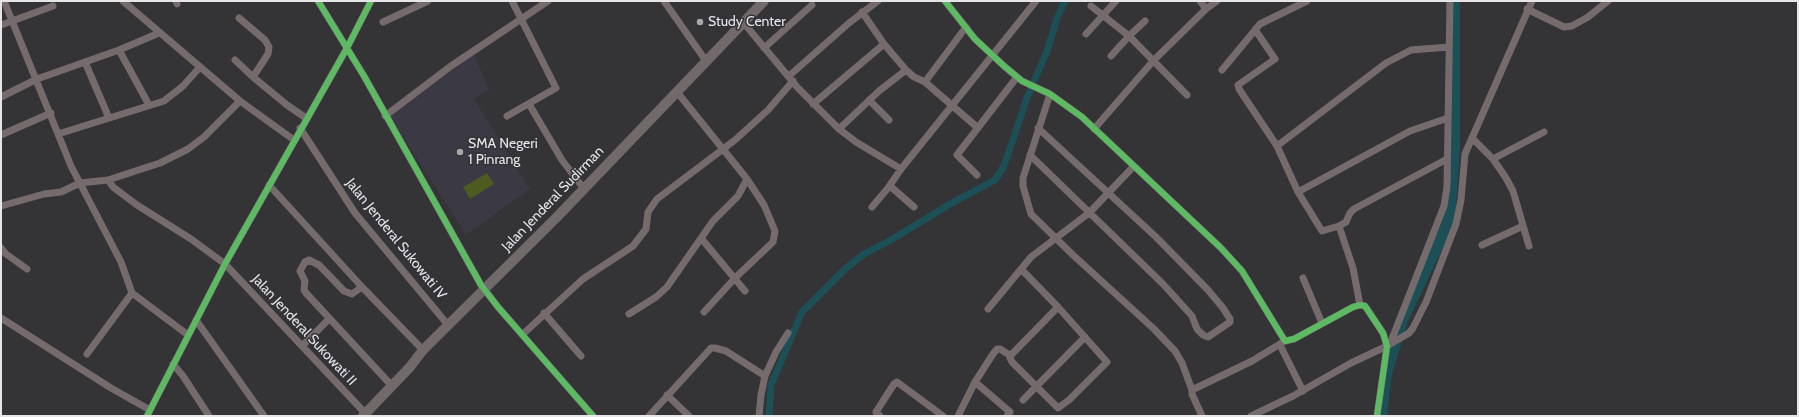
<!DOCTYPE html>
<html>
<head>
<meta charset="utf-8">
<style>
  body { margin:0 }
  #map { position:relative; width:1799px; height:417px; overflow:hidden; background:#343336; font-family:Cabin,sans-serif }
  canvas { display:block }
  .frame { position:absolute; inset:0; border:2px solid #e6e5e8; pointer-events:none }
</style>
</head>
<body>
<div id="map">
<canvas width="1799" height="417"></canvas>
<div class="frame"></div>
</div>
<script>
const context = document.querySelector('canvas').getContext('2d');
context.lineJoin = 'round';
function fillPath(path, color) {
  context.fillStyle = color;
  context.fill(path, 'evenodd');
}
function shape(rows) {
  const path = new Path2D();
  for (const r of rows) {
    path.moveTo(r[0], r[1]);
    for (let i = 2; i < r.length; i += 2) path.lineTo(r[i], r[i + 1]);
  }
  return path;
}
function stroke(path, color, width, dash) {
  context.strokeStyle = color;
  context.lineWidth = width;
  context.lineCap = dash ? 'butt' : 'round';
  context.setLineDash(dash || []);
  context.stroke(path);
}
function write(font, color, halo, rows, align = 'center') {
  context.font = font + ' Cabin,sans-serif';
  context.lineWidth = 3;
  context.setLineDash([]);
  context.textBaseline = 'middle';
  context.strokeStyle = halo;
  context.fillStyle = color;
  for (const [text, x, y, turn = 0] of rows) {
    context.save();
    context.translate(x, y);
    context.rotate((+turn || 0) * Math.PI / 180);
    context.textAlign = isNaN(turn) ? turn : align;
    if (halo) context.strokeText(text, 0, 0);
    context.fillText(text, 0, 0);
    context.restore();
  }
}
fillPath(shape([
  [474,54,489,90,474,99,530,189,466,235,389,115]
]), '#3b3943');
fillPath(shape([
  [487,173,494,184,470,199,463,187]
]), '#4d5b20');
stroke(shape([
  [769,416,771,385,802,312,845,269,864,254,891,240,950,204,995,180,1004,166,1027,98,1047,51,1057,18,1065,1]
]), '#1c5056', 7);
stroke(shape([
  [1381,416,1386,374,1402,320,1449,221,1454,148,1454,1]
]), '#1c5056', 12);
stroke(shape([
  [4,1,71,166,121,262,132,293,87,354],
  [123,1,240,101,294,140],
  [176,1,177,4],
  [318,1,364,76,481,285,498,307,593,416],
  [664,1,706,61],
  [945,1,975,39,1004,66,1022,81,1050,94,1082,117,1221,248,1242,271,1285,341,1294,339,1353,307,1360,305,1365,306,1383,333,1387,346,1377,416],
  [1200,1,1206,9],
  [1091,6,1129,36,1187,95],
  [1527,9,1564,27,1572,26,1588,17,1608,1],
  [862,12,884,44,906,70,914,77,925,82,978,128],
  [239,18,265,40,269,47,268,54,253,77,287,105,306,118],
  [383,22,428,1],
  [743,22,797,87,839,129,856,142,901,169,1036,1],
  [1,25,53,6],
  [1256,31,1275,59,1238,85,1239,89,1277,146,1298,192,1322,231,1339,226,1346,222,1350,213,1354,209,1447,159],
  [1086,34,1116,1],
  [764,48,812,5],
  [119,50,149,105],
  [1111,56,1129,36,1145,21],
  [235,60,253,77],
  [85,62,109,118],
  [1222,70,1260,24,1307,1],
  [789,76,849,23,878,1],
  [925,82,966,27],
  [677,92,747,179,764,205,775,231,773,242,735,278,704,312],
  [1050,94,1023,178,1023,186,1031,214,1073,255,1154,329,1175,351,1182,363,1192,390,1192,394,1202,416],
  [1,97,37,79,119,50,159,33],
  [869,100,889,120],
  [529,104,562,160,584,189],
  [813,104,884,44],
  [385,116,451,66,548,1],
  [507,116,556,88,512,1],
  [300,128,355,213,448,325],
  [839,129,879,91,906,70],
  [1094,129,1154,60,1206,9,1217,1],
  [58,134,164,101,183,86,200,67],
  [1,135,51,113],
  [1472,138,1493,159,1506,178,1513,191,1529,246],
  [1277,146,1386,63,1411,50,1449,47],
  [1030,155,1163,284,1192,316,1197,329,1203,335,1208,337,1230,322,1230,319,1223,308,1208,290,1156,237,1038,128],
  [1493,159,1544,132],
  [977,175,957,155,1017,77],
  [108,180,113,187,137,205,191,239,225,264,365,413],
  [269,185,362,287,423,350],
  [890,186,914,207],
  [1298,192,1410,131,1448,118],
  [1,206,44,194,61,192,80,183,108,180,160,163,188,149,204,137,240,101],
  [872,207,888,188,901,169],
  [1339,226,1353,268,1360,305],
  [701,238,745,291],
  [1482,245,1523,226],
  [1,248,6,254,27,269],
  [1021,269,1058,307,1107,362,1069,400,1058,408,1012,362,1010,358,1012,354,1058,307],
  [1303,278,1322,323],
  [362,287,352,294,344,291,319,265,309,260,305,262,300,271,305,281,304,290,306,293,392,386],
  [132,293,188,335],
  [988,309,1031,257,1089,213,1134,166],
  [544,313,581,356],
  [629,314,656,297,667,287,713,221,738,196,747,179],
  [1,318,111,388,150,410],
  [196,320,264,416],
  [523,334,583,279,633,246,646,229,648,212,657,199,735,140,768,110,793,81],
  [1390,344,1444,206,1447,187,1450,1],
  [1280,345,1303,391],
  [302,346,329,319],
  [173,364,183,376,209,416],
  [1192,390,1252,361,1285,341],
  [667,395,689,416],
  [1023,400,1085,337],
  [147,416,225,264,347,48,371,1],
  [649,416,711,348,715,348,726,351,765,376],
  [759,416,761,395,765,376,776,352,788,333],
  [880,416,876,412,894,384,897,382,943,416],
  [958,416,975,382],
  [1007,416,1010,412,975,382,993,354,997,349,1000,349,1011,356],
  [1251,416,1293,396,1351,363,1387,346,1409,333,1413,328,1426,302,1456,224,1461,200,1465,154,1532,1]
]), '#766b6c', 7);
stroke(shape([
  [363,416,410,367,423,350,557,217,764,1]
]), '#71696a', 10);
stroke(shape([
  [318,1,364,76,481,285,498,307,593,416],
  [945,1,975,39,1004,66,1022,81,1050,94,1082,117,1221,248,1242,271,1285,341,1294,339,1353,307,1360,305,1365,306,1383,333,1387,346,1377,416],
  [147,416,225,264,347,48,371,1]
]), '#5cba63', 6);
for (const [x, y, r, color] of [
  [700,22,4,"#a8a7aa"],
  [460,152,4,"#a8a7aa"]
]) {
  const dot = new Path2D();
  dot.arc(x, y, r, 0, 2 * Math.PI);
  context.fillStyle = color;
  context.fill(dot);
  stroke(dot, '#333237', 1.5);
}
write('14px', '#e6e5e8', '#333237', [
  ["Study Center",708,22],
  ["SMA Negeri",468,144],
  ["1 Pinrang",468,160]
], 'left');
write('14px', '#e6e5e8', '#333237', [
  ["Jalan Jenderal Sudirman",553,199,-46],
  ["Jalan Jenderal Sukowati IV",396,239,51],
  ["Jalan Jenderal Sukowati II",304,330,47]
]);
</script>
</body>
</html>
